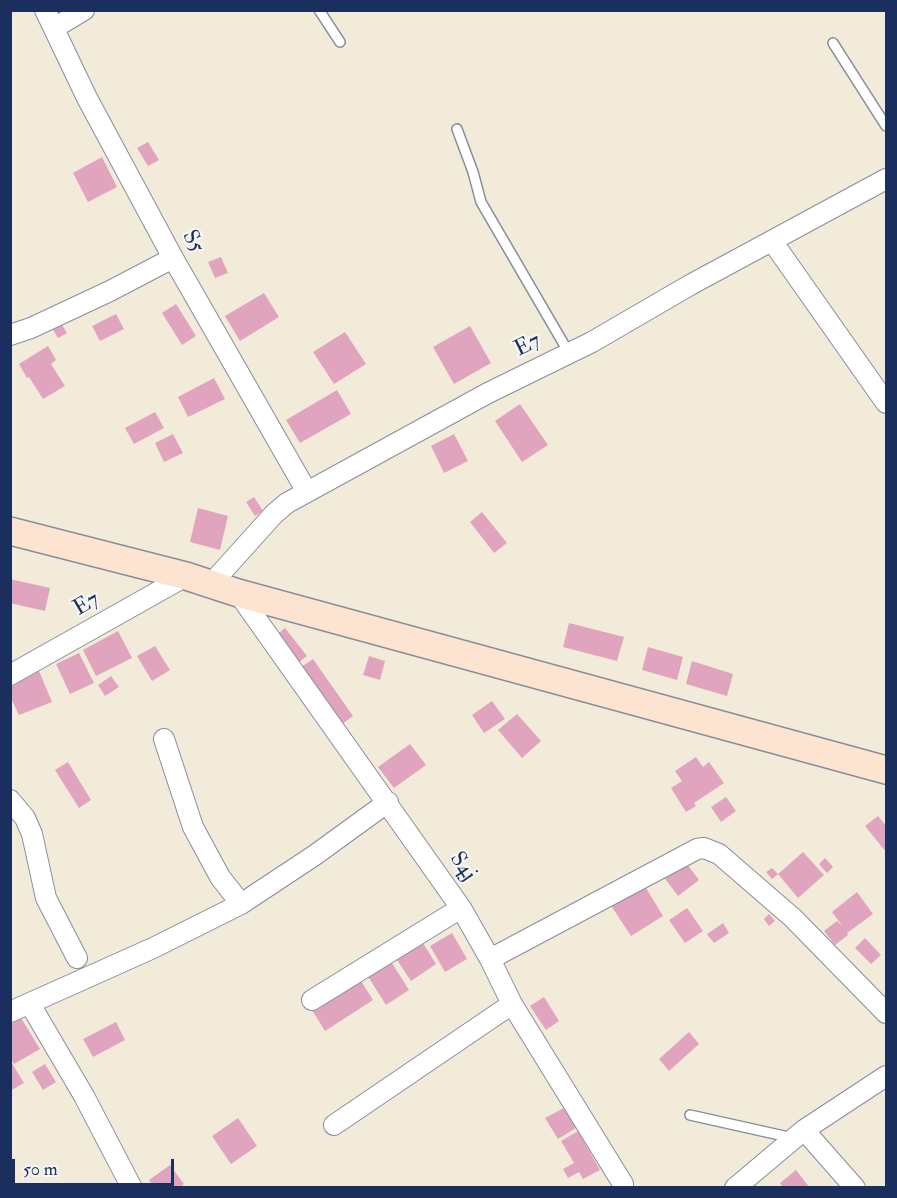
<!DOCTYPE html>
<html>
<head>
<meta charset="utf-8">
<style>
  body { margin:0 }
  #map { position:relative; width:897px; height:1198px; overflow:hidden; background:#f3ebd9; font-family:"IM FELL Double Pica",serif }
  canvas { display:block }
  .frame { position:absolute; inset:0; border:12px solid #1b2f5e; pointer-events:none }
  .scale { position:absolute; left:12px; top:1159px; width:162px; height:27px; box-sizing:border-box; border:3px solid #1b2f5e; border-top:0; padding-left:8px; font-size:18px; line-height:21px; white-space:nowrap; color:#1b2f5e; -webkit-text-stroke:4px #f6f6f2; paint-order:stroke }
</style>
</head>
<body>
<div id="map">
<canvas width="897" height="1198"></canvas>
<div class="frame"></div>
<div class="scale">50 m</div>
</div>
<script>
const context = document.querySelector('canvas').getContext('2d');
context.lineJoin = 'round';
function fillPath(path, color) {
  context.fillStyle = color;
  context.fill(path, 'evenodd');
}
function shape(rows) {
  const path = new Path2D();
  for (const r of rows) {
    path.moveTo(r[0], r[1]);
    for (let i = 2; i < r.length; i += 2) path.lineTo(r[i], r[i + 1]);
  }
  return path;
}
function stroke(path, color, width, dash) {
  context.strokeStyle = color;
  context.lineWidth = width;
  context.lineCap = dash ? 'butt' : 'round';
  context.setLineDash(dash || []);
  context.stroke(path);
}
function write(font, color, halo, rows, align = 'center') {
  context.font = font + ' "IM FELL Double Pica",serif';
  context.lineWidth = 4.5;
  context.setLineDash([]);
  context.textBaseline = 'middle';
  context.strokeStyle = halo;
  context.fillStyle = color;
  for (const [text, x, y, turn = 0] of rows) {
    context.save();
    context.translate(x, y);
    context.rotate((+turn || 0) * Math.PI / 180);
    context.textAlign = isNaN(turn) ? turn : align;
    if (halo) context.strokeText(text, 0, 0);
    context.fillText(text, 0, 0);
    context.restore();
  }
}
fillPath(shape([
  [148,142,159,160,148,166,137,148],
  [102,157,117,187,88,202,73,173],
  [221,257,228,273,215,278,208,262],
  [264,293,279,317,240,341,225,316],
  [176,304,196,336,182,345,162,313],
  [116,314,124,329,100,341,92,326],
  [62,325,67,333,58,338,53,330],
  [470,326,491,363,454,384,433,347],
  [345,332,366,364,334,384,313,352],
  [48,346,56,360,51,364,65,386,43,399,29,377,27,378,19,364],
  [214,378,225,399,188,417,178,397],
  [337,390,351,414,300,443,286,420],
  [520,404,548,445,522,462,495,421],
  [155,412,164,428,134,444,125,428],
  [173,434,183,453,164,462,155,443],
  [454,434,468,461,444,473,431,446],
  [254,497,263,511,255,516,246,502],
  [198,508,228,516,220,550,190,542],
  [482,512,507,543,494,553,470,522],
  [10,579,50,588,45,611,10,603],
  [569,623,624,637,617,661,563,647],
  [285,628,307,656,295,665,274,637],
  [118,631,132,658,96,676,83,650],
  [155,646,170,670,152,681,137,656],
  [648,647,683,657,677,680,642,670],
  [79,653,94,683,70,694,56,664],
  [369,656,385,661,380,680,363,675],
  [313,659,353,716,338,727,298,669],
  [692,661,733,674,727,696,686,684],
  [39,671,52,702,19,715,10,696,10,683],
  [111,676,119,687,105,696,98,685],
  [492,701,505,719,484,733,472,715],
  [517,714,541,741,522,758,498,730],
  [410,744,426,765,394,788,378,767],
  [696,757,703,767,709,762,724,783,694,803,696,806,686,812,671,788,682,781,675,771],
  [68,762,91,800,79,808,55,770],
  [726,797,736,811,721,822,711,807],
  [878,816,886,826,886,852,865,826],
  [803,852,824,875,798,898,778,874,772,879,766,872,772,868,778,874],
  [825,858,833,867,827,873,819,864],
  [684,860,699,880,678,896,663,876],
  [643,883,663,916,631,936,610,904],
  [857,892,873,914,847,933,848,935,835,945,824,931,837,921,843,927,832,912],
  [687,908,703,931,685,943,669,920],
  [769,914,775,921,769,926,764,919],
  [723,923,729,933,714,943,707,934],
  [452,933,467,959,445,972,430,946],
  [865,938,881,955,871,964,855,948],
  [421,940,436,964,411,981,395,957],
  [390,960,409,990,386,1005,367,975],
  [358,976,373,1000,325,1031,310,1007],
  [544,997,559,1021,546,1030,530,1006],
  [21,1018,40,1049,14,1064,10,1058,10,1024],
  [116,1022,125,1040,93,1057,83,1039],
  [689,1032,699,1044,669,1071,659,1059],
  [10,1060,24,1083,10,1091],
  [45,1064,56,1082,43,1090,32,1072],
  [564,1108,576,1128,558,1139,545,1118],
  [238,1118,257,1146,231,1164,212,1136],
  [578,1131,600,1170,583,1179,579,1172,568,1178,563,1169,574,1163,561,1141],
  [170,1165,184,1184,179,1188,155,1188,149,1180],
  [796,1170,810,1188,783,1188,780,1183]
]), '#e1a4bf');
const lane = shape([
  [319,10,340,42],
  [833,43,886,126],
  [457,129,473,172,481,202,569,353],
  [690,1115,793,1138]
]);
const street = shape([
  [45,10,87,98,173,258,307,492],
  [54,28,84,10],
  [772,241,886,403],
  [10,335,31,328,110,291,173,258],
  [212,583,274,514,287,503,488,393,592,342,690,285,886,179],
  [238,593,461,908,490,959,512,1004,623,1184],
  [10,675,186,576],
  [164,739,193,827,220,877,241,904],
  [10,800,25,818,32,834,46,898,77,958],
  [490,959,697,849,704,848,719,854,793,918,886,1013],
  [312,1000,461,908],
  [30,1004,84,1096,132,1188],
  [10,1012,153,948,241,904,315,855,388,802],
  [334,1125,512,1004],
  [804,1130,855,1188],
  [735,1188,804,1130,886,1076]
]);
const secondary = shape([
  [10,531,186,576,238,593,886,770]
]);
stroke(lane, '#878d9c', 12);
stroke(street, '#878d9c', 22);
stroke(secondary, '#878d9c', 30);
stroke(lane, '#fff', 9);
stroke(street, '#fff', 20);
stroke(secondary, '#fde4d1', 27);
write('22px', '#1b2f5e', '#f6f6f2', [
  ["S5",192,242,61],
  ["E7",528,346,-26],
  ["E7",87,605,-30],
  ["S4j",462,867,55]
]);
</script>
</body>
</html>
